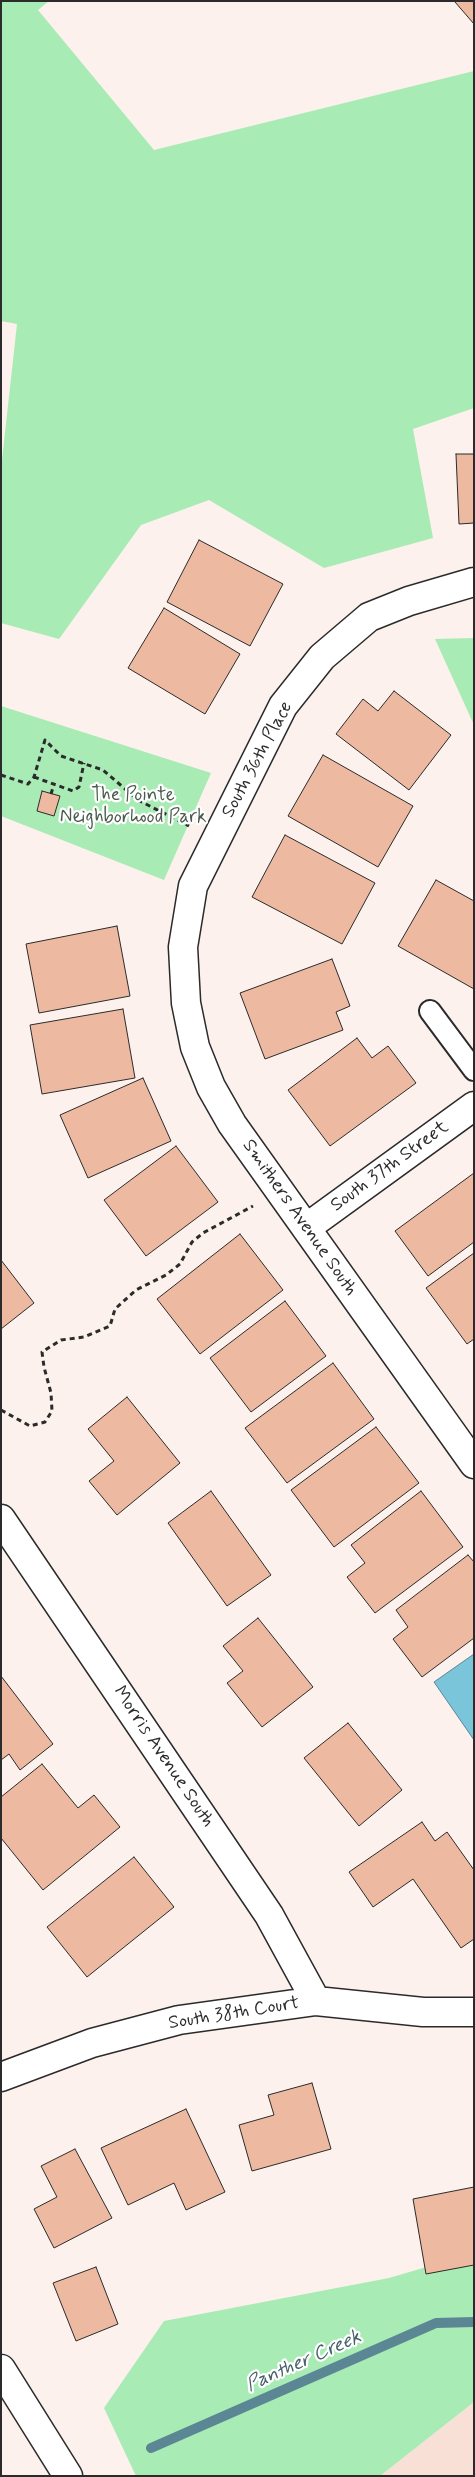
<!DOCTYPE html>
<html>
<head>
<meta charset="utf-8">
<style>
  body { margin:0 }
  #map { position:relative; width:475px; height:2477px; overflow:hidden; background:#fcf1ec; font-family:Mynerve,sans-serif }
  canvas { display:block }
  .frame { position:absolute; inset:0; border:2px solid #2b2b2b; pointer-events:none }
</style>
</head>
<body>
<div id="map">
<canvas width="475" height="2477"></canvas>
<div class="frame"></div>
</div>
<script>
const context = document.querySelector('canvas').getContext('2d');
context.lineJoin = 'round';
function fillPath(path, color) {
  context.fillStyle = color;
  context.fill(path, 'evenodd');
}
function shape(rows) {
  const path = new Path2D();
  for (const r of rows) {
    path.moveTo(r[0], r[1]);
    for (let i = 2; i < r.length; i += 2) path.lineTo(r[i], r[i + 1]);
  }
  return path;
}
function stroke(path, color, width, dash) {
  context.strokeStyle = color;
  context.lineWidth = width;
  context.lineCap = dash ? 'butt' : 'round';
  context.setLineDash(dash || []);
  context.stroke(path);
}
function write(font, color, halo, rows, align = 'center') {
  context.font = font + ' Mynerve,sans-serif';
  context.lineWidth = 4.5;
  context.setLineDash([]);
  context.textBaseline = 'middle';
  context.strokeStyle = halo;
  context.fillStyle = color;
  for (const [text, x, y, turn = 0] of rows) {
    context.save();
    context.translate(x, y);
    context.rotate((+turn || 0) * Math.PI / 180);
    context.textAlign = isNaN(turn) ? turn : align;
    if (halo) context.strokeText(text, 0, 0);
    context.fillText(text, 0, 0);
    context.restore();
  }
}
fillPath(shape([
  [474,2402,474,2476,380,2476]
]), '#f8e0d6');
fillPath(shape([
  [1,1,49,1,38,10,154,150,474,71,474,408,413,429,433,538,324,568,209,500,141,525,59,639,1,623,1,469,17,324,1,321],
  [474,638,474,725,435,639],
  [1,706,211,773,164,880,1,816],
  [474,2253,474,2402,380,2476,136,2476,104,2408,164,2321,389,2278]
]), '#a8ebb4');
const water = shape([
  [474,1654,474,1740,434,1682,474,1654]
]);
fillPath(water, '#7bc5db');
stroke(water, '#5b8795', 1);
stroke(shape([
  [151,2448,436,2323,474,2322]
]), '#5b8795', 10);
const building = shape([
  [456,1,474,1,474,24,455,2,456,1],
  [456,454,474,454,474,523,459,524,456,454],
  [199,540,283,584,250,646,167,602,199,540],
  [164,608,240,654,205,714,128,668,164,608],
  [394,691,451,735,409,790,336,734,363,699,378,711,394,691],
  [323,755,413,806,378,867,288,816,323,755],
  [42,791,60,796,54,816,37,811,42,791],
  [285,835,375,883,342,944,252,897,285,835],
  [436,880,474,901,474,989,398,946,436,880],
  [117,926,130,996,39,1013,26,944,117,926],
  [332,959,350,1006,336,1012,343,1030,265,1059,240,993,332,959],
  [123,1009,135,1078,42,1094,30,1025,123,1009],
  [357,1038,372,1058,388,1046,416,1083,330,1146,288,1090,357,1038],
  [143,1078,171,1141,88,1178,60,1115,143,1078],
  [176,1146,218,1202,146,1256,104,1200,176,1146],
  [474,1173,474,1242,428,1276,395,1231,474,1173],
  [240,1234,283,1290,200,1354,157,1299,240,1234],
  [474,1253,474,1339,467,1344,426,1288,474,1253],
  [1,1260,34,1303,1,1329,1,1260],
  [285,1301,326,1356,251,1412,210,1358,285,1301],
  [333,1363,374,1419,287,1483,245,1428,333,1363],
  [127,1397,180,1463,117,1515,89,1481,114,1461,88,1429,127,1397],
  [376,1427,419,1483,334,1547,291,1490,376,1427],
  [211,1491,271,1575,227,1606,168,1523,211,1491],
  [421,1491,463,1547,375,1613,347,1577,365,1563,351,1545,421,1491],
  [468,1555,474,1562,474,1638,422,1677,393,1639,408,1627,396,1610,468,1555],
  [258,1618,313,1687,262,1727,227,1683,243,1671,223,1646,258,1618],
  [1,1676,53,1744,20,1770,9,1754,1,1760,1,1676],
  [348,1723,402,1790,359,1826,304,1758,348,1723],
  [42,1764,78,1808,94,1795,120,1827,43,1890,1,1838,1,1797,42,1764],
  [422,1822,435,1841,447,1832,474,1870,474,1939,461,1948,413,1879,373,1907,349,1872,422,1822],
  [134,1857,174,1907,87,1977,47,1927,134,1857],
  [312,2083,331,2149,252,2171,239,2125,274,2115,268,2095,312,2083],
  [186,2109,225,2192,186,2210,174,2183,128,2205,101,2148,186,2109],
  [75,2149,112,2218,54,2248,34,2209,57,2197,41,2166,75,2149],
  [474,2187,474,2265,426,2274,413,2199,474,2187],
  [96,2267,118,2324,76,2341,53,2283,96,2267]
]);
fillPath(building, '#eeb9a1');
stroke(building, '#2b2b2b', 1);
const lane = shape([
  [430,1011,474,1070]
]);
const street = shape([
  [474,582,409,601,369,617,322,657,283,706,193,886,183,947,186,1003,195,1047,211,1087,232,1124,474,1464],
  [306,1228,474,1106],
  [1,1519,269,1915,316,2001],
  [1,2077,92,2043,179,2020,316,2001,423,2012,474,2012]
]);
const secondary = shape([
  [1,2369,68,2476]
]);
stroke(lane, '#2b2b2b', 24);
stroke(street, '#2b2b2b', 31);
stroke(secondary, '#2b2b2b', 31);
stroke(shape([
  [1,775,28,784,34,777,45,740,61,756,103,770,138,800,189,826],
  [34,777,73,791,79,787,84,763],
  [51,794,54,784],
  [1,1410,30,1426,45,1422,52,1411,51,1393,44,1367,42,1352,61,1340,84,1337,110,1326,115,1309,136,1290,166,1275,180,1264,192,1242,203,1233,253,1206]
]), '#2b2b2b', 3, [5, 4]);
stroke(lane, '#fff', 20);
stroke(street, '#fff', 28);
stroke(secondary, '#fff', 28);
write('19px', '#2b2b2b', '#fff', [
  ["South 36th Place",258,760,-62],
  ["South 37th Street",390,1167,-36],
  ["Smithers Avenue South",299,1218,55],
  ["Morris Avenue South",163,1757,56],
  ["South 38th Court",234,2014,-9]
]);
write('19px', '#4a5b4d', '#fff', [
  ["The Pointe",133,796],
  ["Neighborhood Park",133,818]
]);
write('italic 20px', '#476169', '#fff', [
  ["Panther Creek",304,2362,-24]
]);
</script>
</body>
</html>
